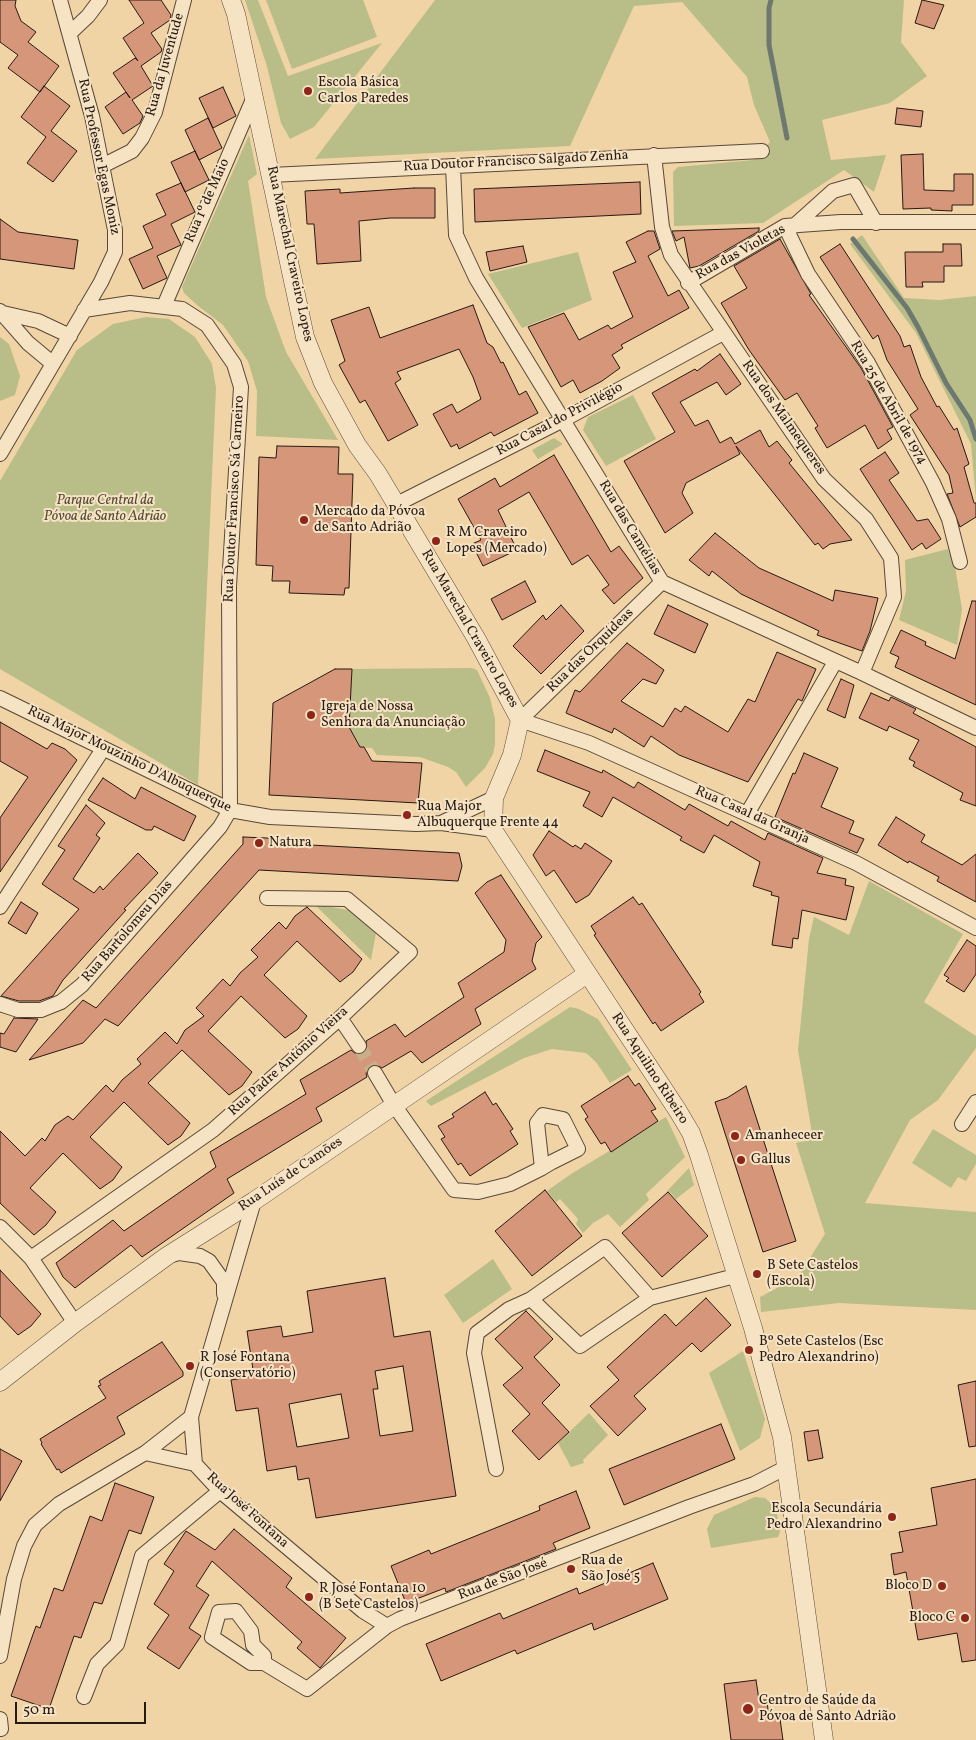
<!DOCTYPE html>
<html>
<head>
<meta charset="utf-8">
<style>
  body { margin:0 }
  #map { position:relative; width:976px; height:1740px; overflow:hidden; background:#f0d4a5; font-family:Vollkorn,serif }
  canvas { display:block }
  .scale { position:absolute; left:15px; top:1702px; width:131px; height:22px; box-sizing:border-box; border:2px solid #271913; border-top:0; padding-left:6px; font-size:15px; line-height:18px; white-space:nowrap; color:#271913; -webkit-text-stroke:4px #f5e3c4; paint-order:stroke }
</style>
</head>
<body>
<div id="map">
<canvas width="976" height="1740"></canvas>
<div class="scale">50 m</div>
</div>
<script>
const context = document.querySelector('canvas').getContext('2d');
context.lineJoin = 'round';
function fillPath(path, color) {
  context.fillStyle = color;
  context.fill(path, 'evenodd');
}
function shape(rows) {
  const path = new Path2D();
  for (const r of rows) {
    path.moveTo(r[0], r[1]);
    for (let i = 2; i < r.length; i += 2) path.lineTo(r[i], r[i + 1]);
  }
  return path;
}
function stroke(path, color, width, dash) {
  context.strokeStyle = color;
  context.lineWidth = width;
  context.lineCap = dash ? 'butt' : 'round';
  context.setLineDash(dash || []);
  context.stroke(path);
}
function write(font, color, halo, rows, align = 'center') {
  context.font = font + ' Vollkorn,serif';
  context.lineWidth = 4;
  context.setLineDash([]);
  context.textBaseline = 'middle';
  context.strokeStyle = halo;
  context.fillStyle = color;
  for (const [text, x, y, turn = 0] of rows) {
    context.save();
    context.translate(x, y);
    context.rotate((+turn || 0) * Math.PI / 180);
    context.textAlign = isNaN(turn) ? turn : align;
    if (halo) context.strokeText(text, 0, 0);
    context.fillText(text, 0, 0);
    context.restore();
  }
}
fillPath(shape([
  [245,0,258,0,288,76,382,43,314,127,290,139,281,123,266,63],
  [266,0,363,0,377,37,292,69],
  [435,0,904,0,901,42,927,76,890,103,822,120,831,160,886,155,874,192,844,170,763,223,674,226,673,172,678,167,753,160,770,142,754,105,747,77,682,2,634,6,570,146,315,159],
  [249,135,257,174,248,181,266,297,286,352,338,440,256,436,257,391,248,361,223,325,197,305,184,293,182,287],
  [862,235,904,298,939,300,976,296,976,500,971,444,916,333,850,244],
  [578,252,592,300,522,328,488,274],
  [146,317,169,319,195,337,212,364,216,388,198,785,0,669,0,481,77,350,113,324],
  [0,337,9,344,20,376,15,395,0,401],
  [633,395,656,439,606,466,583,430,588,417],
  [554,438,563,444,538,459,532,450],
  [948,549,955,567,962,609,957,645,899,620,906,591,905,560],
  [472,668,477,670,490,698,495,719,495,744,493,754,485,768,466,787,456,772,448,767,420,757,377,755,372,748,360,747,349,727,352,669],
  [869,881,963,934,924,1002,976,1036,976,1048,938,1100,910,1120,865,1203,976,1212,976,1310,839,1303,761,1312,760,1297,798,1277,825,1234,796,1143,813,1139,798,1050,809,939,814,917,849,935],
  [314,904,354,911,376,933,371,960],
  [570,1007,579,1009,598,1019,632,1070,610,1083,596,1062,586,1053,552,1049,524,1058,431,1106,426,1101],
  [666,1117,685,1157,646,1194,649,1200,620,1227,608,1214,593,1223,583,1233,576,1224,578,1219,560,1199,556,1202,547,1191,571,1174],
  [933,1129,976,1155,976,1164,966,1181,958,1177,951,1188,912,1163],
  [689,1168,694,1185,676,1199,668,1190],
  [493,1259,512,1289,463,1323,444,1295],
  [743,1351,765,1419,760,1438,740,1451,709,1373],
  [589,1413,608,1435,583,1460,584,1463,571,1467,558,1443],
  [755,1497,765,1498,776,1508,780,1532,778,1537,711,1548,707,1529,714,1515]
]), '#b9bd87');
stroke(shape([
  [771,0,769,8,769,45,787,138],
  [853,239,907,308,918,327,946,383,970,420,976,439]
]), '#6d7871', 5);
const building = shape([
  [0,0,16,0,15,6,21,21,36,32,28,42,59,66,40,92,8,68,18,55,0,42,0,0],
  [129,0,161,0,171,15,170,20,151,33,162,49,161,52,141,66,153,86,132,100,143,116,140,123,123,134,105,107,126,92,130,98,113,73,135,58,138,61,123,38,144,23,129,0],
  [922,0,944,5,934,29,915,23,922,0],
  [44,86,70,106,51,131,77,151,53,182,27,163,46,137,21,117,44,86],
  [223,87,236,116,213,128,199,98,223,87],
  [897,108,923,111,921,127,895,124,897,108],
  [208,118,222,148,199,160,185,130,208,118],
  [195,151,209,180,185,192,171,162,195,151],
  [923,154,924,190,954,191,954,174,973,174,973,205,952,205,952,211,931,210,931,208,903,209,901,155,923,154],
  [640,182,641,214,475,222,474,189,640,182],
  [181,183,195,212,171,224,181,245,157,256,167,278,143,289,129,259,153,248,143,226,166,215,156,194,181,183],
  [414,188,435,188,435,218,390,218,359,221,361,261,317,264,314,224,307,224,305,191,340,189,340,193,414,188],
  [0,219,18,232,78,240,74,269,0,259,0,219],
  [759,228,759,231,699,266,690,268,684,237,676,241,672,231,759,228],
  [648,231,654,231,660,249,648,256,668,296,679,290,689,308,621,345,623,348,612,355,620,368,602,381,580,393,573,380,561,387,528,327,564,313,579,340,608,325,611,329,633,317,613,272,636,262,626,242,648,231],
  [780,239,811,294,809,295,861,368,893,427,887,430,892,439,878,449,865,425,827,448,815,428,818,426,797,393,785,400,749,350,721,303,747,288,734,266,780,239],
  [840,244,900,336,904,347,910,345,921,377,937,407,939,406,954,430,957,428,969,464,964,467,974,503,976,503,976,517,960,527,947,494,953,493,949,475,910,415,918,409,887,360,878,335,873,339,820,257,840,244],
  [943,244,961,244,962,266,944,266,944,282,922,282,923,287,906,287,905,252,943,252,943,244],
  [523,246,527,262,490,271,486,252,523,246],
  [473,305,487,343,493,347,501,363,503,362,519,395,526,391,538,413,494,436,491,432,459,449,457,444,451,447,433,414,452,404,457,413,481,399,473,377,459,349,397,372,401,379,395,383,418,425,388,441,365,400,360,403,339,365,345,361,331,320,369,307,380,338,473,305],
  [720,354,741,384,726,395,717,382,680,402,695,426,708,420,720,443,731,437,735,444,760,430,769,447,777,441,792,460,789,463,852,540,830,544,823,549,818,543,815,545,736,446,740,454,686,483,682,493,693,513,665,533,624,461,675,432,652,393,695,369,697,371,720,354],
  [277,446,339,447,338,474,353,474,349,588,345,588,344,595,289,593,290,581,272,581,273,566,256,565,259,457,276,458,277,446],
  [885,452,899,473,889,480,917,521,928,519,941,539,926,549,922,543,912,550,860,469,885,452],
  [554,455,611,552,619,546,643,578,614,604,602,590,609,585,588,555,572,565,529,492,498,510,517,550,483,566,472,544,481,540,458,499,495,478,500,487,554,455],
  [715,533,759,568,833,601,835,590,878,598,870,631,862,651,817,635,819,631,741,594,712,571,709,576,689,560,715,533],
  [525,581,536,602,502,620,491,599,525,581],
  [972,601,976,601,976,705,895,667,899,657,890,653,901,630,926,642,925,645,955,659,972,601],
  [561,605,584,631,541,674,513,646,543,615,546,620,561,605],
  [668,605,708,624,695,653,654,634,668,605],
  [627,643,664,670,656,684,643,679,621,701,663,727,675,708,681,712,685,706,728,732,748,699,755,702,777,652,816,669,802,701,798,699,748,782,679,755,651,736,644,747,614,728,612,733,566,713,575,690,580,692,627,643],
  [335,669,352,669,349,727,360,747,364,747,372,761,422,763,418,803,269,795,273,703,335,669],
  [841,679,854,685,845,718,827,710,841,679],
  [871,693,889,701,891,697,916,709,913,713,976,747,976,806,960,800,963,793,913,766,915,762,909,759,919,740,889,726,887,731,859,718,871,693],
  [0,722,47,749,52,743,65,749,77,760,0,872,0,818,28,777,0,761,0,722],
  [545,750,602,773,603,770,634,788,638,782,685,810,689,804,728,826,731,821,765,840,768,833,823,858,817,873,846,879,845,885,854,887,846,920,802,910,798,939,793,938,792,948,772,945,779,897,771,895,772,892,753,886,760,862,714,835,704,853,680,840,682,837,613,797,602,817,583,806,590,792,537,771,545,750],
  [804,753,838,768,821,807,854,821,849,833,864,839,857,853,775,817,793,773,795,774,804,753],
  [103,778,135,799,141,787,196,816,184,841,154,826,152,830,146,830,88,800,103,778],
  [86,805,105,823,96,835,100,838,73,879,94,893,100,886,103,890,138,853,158,873,124,909,126,910,63,980,53,996,39,1001,19,1001,1,996,79,909,42,884,65,850,58,846,86,805],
  [896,817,925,835,921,842,962,865,976,854,976,902,937,881,939,877,909,861,908,863,878,845,896,817],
  [549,831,573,847,575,845,581,849,585,843,612,861,589,895,576,903,554,870,546,876,533,855,549,831],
  [243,837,290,839,292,844,459,853,462,866,458,881,259,870,118,1026,105,1019,83,1043,29,1060,83,1000,96,1008,243,844,243,837],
  [501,875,542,937,536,943,532,961,536,969,475,1009,481,1024,422,1063,411,1051,382,1068,375,1064,370,1066,366,1073,367,1077,316,1108,322,1121,227,1179,234,1193,142,1257,131,1245,75,1288,63,1277,56,1263,113,1220,124,1231,216,1167,210,1152,306,1094,300,1080,351,1050,356,1054,363,1053,367,1049,366,1041,395,1024,405,1037,464,997,458,983,504,952,506,940,475,893,487,882,501,875],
  [633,897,639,905,642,903,701,992,699,994,704,1002,661,1031,655,1022,653,1024,594,935,596,934,591,926,633,897],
  [21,902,38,913,26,934,8,923,21,902],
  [307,907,362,959,353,972,340,982,297,941,264,975,307,1016,298,1029,285,1038,241,996,208,1031,252,1072,242,1086,229,1095,182,1050,148,1083,190,1123,181,1136,168,1145,124,1102,90,1137,122,1167,113,1180,100,1189,63,1153,30,1188,56,1212,46,1225,34,1235,0,1203,0,1131,25,1156,42,1138,45,1141,55,1125,68,1116,73,1120,106,1085,113,1092,122,1080,141,1064,137,1059,165,1032,177,1044,185,1030,204,1016,196,1008,223,979,230,986,240,973,258,957,251,950,279,922,286,929,295,916,307,907],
  [967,940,976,946,976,974,964,992,946,981,949,978,944,975,967,940],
  [14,1018,38,1019,16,1052,0,1047,0,1033,4,1034,14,1018],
  [628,1076,635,1086,639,1083,656,1109,651,1111,658,1121,611,1152,605,1142,601,1144,585,1119,588,1117,581,1106,628,1076],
  [746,1086,796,1241,763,1252,715,1102,727,1098,746,1086],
  [485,1092,493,1105,496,1103,513,1129,510,1131,518,1144,470,1176,461,1163,458,1165,441,1139,445,1137,438,1126,454,1117,452,1114,485,1092],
  [545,1190,582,1236,532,1276,495,1231,545,1190],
  [668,1192,708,1236,662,1277,622,1233,668,1192],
  [0,1270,41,1314,31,1326,18,1335,0,1316,0,1270],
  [385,1278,394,1337,430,1331,456,1496,316,1518,309,1478,298,1480,296,1466,267,1471,258,1408,236,1411,231,1380,254,1376,247,1331,281,1326,283,1337,313,1332,307,1291,385,1278],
  [403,1366,413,1431,380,1436,373,1389,378,1389,375,1371,403,1366],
  [341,1394,349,1438,297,1447,289,1404,341,1394],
  [706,1298,731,1325,701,1352,692,1343,634,1396,646,1409,618,1436,590,1406,619,1380,607,1367,665,1314,676,1326,706,1298],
  [526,1311,553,1339,534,1357,560,1385,542,1403,569,1432,539,1460,512,1431,530,1414,503,1385,523,1368,495,1339,526,1311],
  [162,1342,183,1372,183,1376,117,1417,125,1434,61,1473,59,1469,57,1470,41,1444,42,1443,40,1439,106,1398,98,1386,101,1385,99,1381,162,1342],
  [976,1381,976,1446,969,1447,958,1385,976,1381],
  [721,1424,735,1459,624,1505,609,1469,721,1424],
  [818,1430,823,1458,808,1461,804,1432,818,1430],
  [0,1449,22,1461,0,1501,0,1449],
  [976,1479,976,1660,962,1662,957,1633,918,1640,906,1572,894,1575,891,1554,903,1552,899,1532,937,1525,931,1488,976,1479],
  [115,1483,154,1497,141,1534,129,1530,102,1604,94,1602,81,1638,74,1636,49,1709,11,1696,36,1626,40,1628,54,1588,63,1591,90,1516,102,1521,115,1483],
  [576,1491,590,1528,553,1543,556,1549,446,1592,445,1588,406,1603,391,1566,429,1550,431,1554,540,1510,539,1506,576,1491],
  [234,1529,292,1578,286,1587,346,1638,320,1668,297,1648,302,1642,212,1561,196,1586,209,1595,189,1628,201,1636,179,1669,147,1648,169,1615,154,1604,174,1571,164,1564,186,1531,215,1550,234,1529],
  [653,1563,668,1599,594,1630,592,1623,517,1654,515,1650,441,1681,426,1644,500,1613,503,1619,577,1588,579,1594,653,1563],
  [756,1680,759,1700,767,1700,769,1720,780,1719,783,1740,731,1740,724,1684,756,1680]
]);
fillPath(building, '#d69679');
stroke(building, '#271913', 1);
stroke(shape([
  [359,1046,375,1073]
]), '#c8af88', 14, [14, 7]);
const minor = shape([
  [70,33,88,16,100,0],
  [654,155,662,227,671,255,824,479,866,519,891,558,894,597,862,673],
  [102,166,132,151,142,138,155,112,184,0],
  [453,166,456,235,476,278,662,582,862,673,976,728],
  [271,175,762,151],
  [785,226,808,274,868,363,933,483,949,519,960,562],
  [794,226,833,191,854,185,876,223],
  [688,283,785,226,841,222,976,222],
  [164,306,254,97],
  [0,311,28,343,52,363],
  [3,313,38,321,70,336],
  [0,454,101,282,115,252,115,230,92,116,60,0],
  [395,505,563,420,723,333],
  [662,582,520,720,589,743,856,863,976,928],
  [0,698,230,810,270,817,416,824,441,823,494,798],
  [747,814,835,662],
  [441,823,493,830],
  [0,907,103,749],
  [0,1004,18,1010,41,1010,61,1002,82,985,220,827,230,810,229,586,241,387,234,364,207,325,182,309,130,303,84,310],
  [340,1018,359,1046],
  [375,1073,394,1105,454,1190,478,1192,510,1184,542,1168,552,1162,578,1149,563,1119,543,1115,537,1123,542,1168],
  [962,1124,976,1102],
  [254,1201,191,1417,195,1464,220,1491,363,1611,387,1626],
  [0,1227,31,1258,75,1323],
  [168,1256,179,1253,200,1256,209,1261,224,1282,224,1294],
  [31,1258,213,1130,340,1018,410,952,347,899,267,898],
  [650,1298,605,1247,531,1299,580,1346,650,1298,735,1276],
  [145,1453,195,1464],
  [496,1469,474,1353,477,1333,509,1309,531,1299],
  [0,1656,14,1579,24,1546,35,1525,59,1504,145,1453,191,1417],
  [264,1663,264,1656,253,1645,251,1631,236,1611,219,1612,212,1637,251,1663,264,1663,307,1689,387,1626,400,1619,689,1507,754,1484,787,1467],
  [84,1697,97,1664,117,1644,142,1556,220,1491],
  [0,1719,1,1729]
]);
const tertiary = shape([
  [231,0,236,14,305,337,323,383,357,445,378,474,476,638,520,720,512,755,494,798,493,830,678,1111,691,1133,699,1155,753,1328,782,1437,824,1740],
  [0,1382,75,1323,167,1256,254,1201,587,974]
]);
stroke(minor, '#594838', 16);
stroke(tertiary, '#594838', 19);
stroke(minor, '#f5e3c4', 14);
stroke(tertiary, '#f5e3c4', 18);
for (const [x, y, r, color] of [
  [308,91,5,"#8f2418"],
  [304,520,5,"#8f2418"],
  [436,541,5,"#8f2418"],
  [311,715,5,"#8f2418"],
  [407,815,5,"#8f2418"],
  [259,843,5,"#8f2418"],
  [735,1136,5,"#8f2418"],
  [741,1160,5,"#8f2418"],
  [757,1274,5,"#8f2418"],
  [749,1350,5,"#8f2418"],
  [190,1366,5,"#8f2418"],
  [892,1517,5,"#8f2418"],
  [571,1569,5,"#8f2418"],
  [942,1586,5,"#8f2418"],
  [309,1597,5,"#8f2418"],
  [965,1618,5,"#8f2418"],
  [748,1709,6,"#8f2418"]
]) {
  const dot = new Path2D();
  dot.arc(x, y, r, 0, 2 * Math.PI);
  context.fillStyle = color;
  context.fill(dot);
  stroke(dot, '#f5e3c4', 2);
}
write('14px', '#271913', '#f5e3c4', [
  ["Rua da Juventude",166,65,-74],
  ["Rua Professor Egas Moniz",98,157,78],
  ["Rua Doutor Francisco Salgado Zenha",516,162,-3],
  ["Rua 1º de Maio",208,201,-66],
  ["Rua das Violetas",741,253,-29],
  ["Rua Marechal Craveiro Lopes",289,254,78],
  ["Rua 25 de Abril de 1974",888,403,60],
  ["Rua dos Malmequeres",783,418,55],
  ["Rua Casal do Privilégio",560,420,-28],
  ["Rua Doutor Francisco Sá Carneiro",235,499,-87],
  ["Rua das Camélias",629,528,59],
  ["Rua Marechal Craveiro Lopes",469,629,60],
  ["Rua das Orquídeas",591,651,-44],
  ["Rua Major Mouzinho D'Albuquerque",129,760,26],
  ["Rua Casal da Granja",752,816,24],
  ["Rua Bartolomeu Dias",128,932,-49],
  ["Rua Padre António Vieira",289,1062,-42],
  ["Rua Aquilino Ribeiro",649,1069,57],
  ["Rua Luís de Camões",291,1175,-34],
  ["Rua José Fontana",247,1511,42],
  ["Rua de São José",503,1580,-21]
]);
write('14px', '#271913', '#f5e3c4', [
  ["Escola Básica",318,83],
  ["Carlos Paredes",318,99],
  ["Mercado da Póvoa",314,512],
  ["de Santo Adrião",314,528],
  ["R M Craveiro",446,533],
  ["Lopes (Mercado)",446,549],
  ["Igreja de Nossa",321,707],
  ["Senhora da Anunciação",321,723],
  ["Rua Major",417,807],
  ["Albuquerque Frente 44",417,823],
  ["Natura",269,843],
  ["Amanheceer",745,1136],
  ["Gallus",751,1160],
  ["B Sete Castelos",767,1266],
  ["(Escola)",767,1282],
  ["Bº Sete Castelos (Esc",759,1342],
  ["Pedro Alexandrino)",759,1358],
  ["R José Fontana",200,1358],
  ["(Conservatório)",200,1374],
  ["Escola Secundária",882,1509,"right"],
  ["Pedro Alexandrino",882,1525,"right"],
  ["Rua de",581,1561],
  ["São José 5",581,1577],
  ["Bloco D",932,1586,"right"],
  ["R José Fontana 10",319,1589],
  ["(B Sete Castelos)",319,1605],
  ["Bloco C",955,1618,"right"],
  ["Centro de Saúde da",759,1701],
  ["Póvoa de Santo Adrião",759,1717]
], 'left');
write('italic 14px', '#534a36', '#f5e3c4', [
  ["Parque Central da",105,501],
  ["Póvoa de Santo Adrião",105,517]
]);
</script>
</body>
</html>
